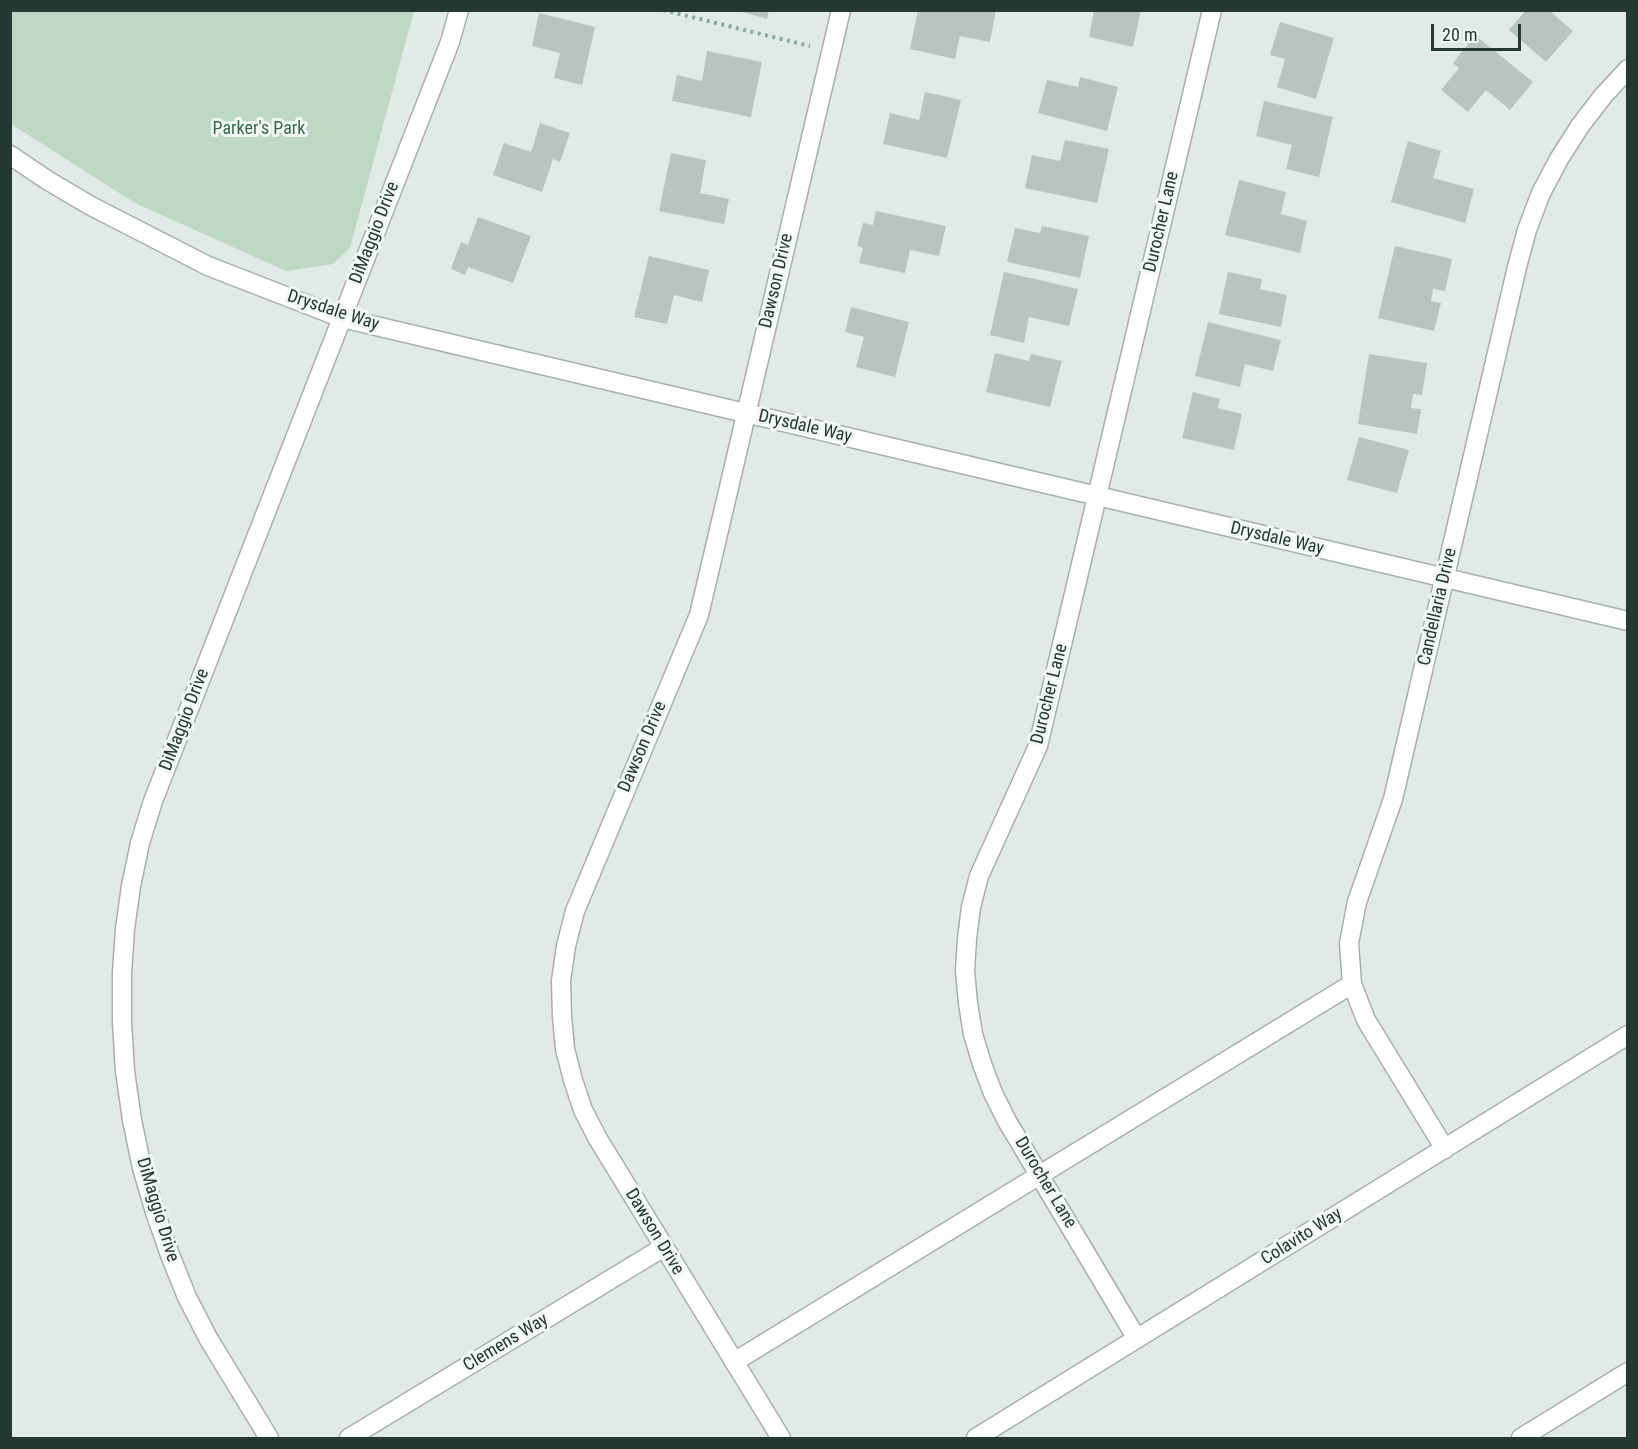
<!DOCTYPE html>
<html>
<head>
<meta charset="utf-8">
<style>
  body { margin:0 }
  #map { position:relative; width:1638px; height:1449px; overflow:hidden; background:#e2eae7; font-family:"Roboto Condensed",sans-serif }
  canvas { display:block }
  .frame { position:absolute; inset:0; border:12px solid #243933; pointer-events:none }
  .scale { position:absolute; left:1431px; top:24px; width:90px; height:27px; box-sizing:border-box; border:3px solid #243933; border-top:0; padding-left:8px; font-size:18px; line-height:21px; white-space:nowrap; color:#243933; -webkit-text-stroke:4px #f2f7f5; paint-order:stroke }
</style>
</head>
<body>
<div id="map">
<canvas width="1638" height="1449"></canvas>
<div class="frame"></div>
<div class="scale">20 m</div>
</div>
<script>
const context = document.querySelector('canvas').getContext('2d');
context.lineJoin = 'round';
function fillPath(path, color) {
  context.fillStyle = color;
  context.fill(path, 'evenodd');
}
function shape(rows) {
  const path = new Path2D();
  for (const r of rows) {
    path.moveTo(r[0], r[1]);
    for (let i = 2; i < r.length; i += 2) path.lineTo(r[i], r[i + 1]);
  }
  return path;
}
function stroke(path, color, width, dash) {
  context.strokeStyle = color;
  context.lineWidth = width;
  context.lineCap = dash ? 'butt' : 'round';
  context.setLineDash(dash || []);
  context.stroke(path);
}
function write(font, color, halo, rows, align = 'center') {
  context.font = font + ' "Roboto Condensed",sans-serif';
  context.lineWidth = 6;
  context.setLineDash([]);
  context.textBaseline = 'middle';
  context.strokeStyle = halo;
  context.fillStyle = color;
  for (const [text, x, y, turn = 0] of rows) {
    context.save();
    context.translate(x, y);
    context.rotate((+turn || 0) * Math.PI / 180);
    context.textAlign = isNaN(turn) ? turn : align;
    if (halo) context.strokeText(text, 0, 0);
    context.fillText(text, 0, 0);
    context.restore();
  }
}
fillPath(shape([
  [10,11,414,11,350,248,333,264,286,271,135,203,11,124]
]), '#bdd9c4');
fillPath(shape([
  [735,10,769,10,767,19],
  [918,10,996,10,990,42,960,36,955,59,910,49],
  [1094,10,1141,10,1133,47,1089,37],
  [1526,10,1554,10,1552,13,1573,31,1546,62,1509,30],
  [539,13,595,27,582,85,554,78,560,53,532,46],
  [1280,22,1334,38,1316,99,1277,87,1285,59,1270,55],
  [1475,35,1533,82,1510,110,1486,90,1468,112,1441,90,1459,68,1453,63],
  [707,51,762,62,751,117,672,101,677,75,702,81],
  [1080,77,1118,87,1107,131,1038,113,1047,80,1078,87],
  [925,92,961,100,947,158,883,144,890,113,919,120],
  [1264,101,1333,117,1319,177,1286,169,1292,145,1256,136],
  [540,123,570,133,560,162,553,159,542,192,493,175,504,143,531,152],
  [1065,140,1109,149,1097,203,1025,188,1032,155,1060,161],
  [1408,141,1441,151,1433,178,1474,189,1465,223,1391,202],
  [671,153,706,160,700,193,729,199,724,224,659,211],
  [1239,180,1286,192,1281,214,1307,221,1300,253,1225,235],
  [876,211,946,226,939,256,910,250,905,273,859,263,863,248,857,246,863,223,873,225],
  [478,217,531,236,513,283,468,267,465,275,451,269,461,242,468,245],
  [1042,226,1089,236,1080,278,1007,262,1015,228,1040,233],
  [1395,246,1452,259,1445,291,1433,289,1431,301,1441,303,1434,331,1378,318],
  [649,256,709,270,702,302,674,295,667,324,634,317],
  [1004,272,1078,289,1069,326,1029,317,1024,343,990,335],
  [1228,272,1262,279,1260,289,1287,295,1281,327,1219,314],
  [851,307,909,322,895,377,856,367,864,337,845,332],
  [1208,322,1281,340,1273,371,1245,364,1240,387,1195,376],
  [995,353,1029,361,1031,354,1062,361,1050,407,986,392],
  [1369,354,1427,363,1422,395,1413,394,1411,408,1421,409,1417,434,1358,424],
  [1193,392,1220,399,1218,408,1242,414,1234,450,1182,438],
  [1359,437,1409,450,1397,493,1347,480]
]), '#b8c5bf');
const minor = shape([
  [10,155,47,180,91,206,208,266,342,318,1628,621],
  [1445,1149,1366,1020,1352,984,1349,943,1357,902,1393,799,1517,267,1527,230,1541,193,1559,159,1580,126,1603,96,1628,69],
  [1137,1339,1007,1121,993,1093,982,1064,973,1034,968,1003,965,971,967,939,971,907,979,876,1038,746,1212,10],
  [734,1362,1352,984],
  [269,1438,208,1338,187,1297,170,1255,155,1212,142,1168,132,1120,125,1071,122,1022,122,973,125,929,131,886,140,843,153,801,450,42,459,10],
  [349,1438,664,1247],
  [781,1438,598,1139,583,1110,573,1080,565,1049,562,1016,561,981,566,946,575,911,699,615,841,10],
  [976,1438,1628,1035],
  [1521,1438,1628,1372]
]);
stroke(minor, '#a5b1ad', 21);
stroke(shape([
  [663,10,810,46]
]), '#86aa9e', 4, [3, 4.5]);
stroke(minor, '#fff', 18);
write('18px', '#336c48', '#f2f7f5', [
  ["Parker's Park",259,129]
]);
write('18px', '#243933', '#f2f7f5', [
  ["Durocher Lane",1162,222,-77],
  ["DiMaggio Drive",375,233,-69],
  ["Dawson Drive",777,281,-77],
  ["Drysdale Way",333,311,18],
  ["Drysdale Way",805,427,13],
  ["Drysdale Way",1277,539,13],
  ["Candellaria Drive",1438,607,-77],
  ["Durocher Lane",1050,694,-76],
  ["DiMaggio Drive",185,720,-69],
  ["Dawson Drive",643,747,-67],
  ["Durocher Lane",1045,1183,59],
  ["DiMaggio Drive",157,1210,73],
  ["Dawson Drive",654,1232,59],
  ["Colavito Way",1302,1237,-32],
  ["Clemens Way",506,1343,-31]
]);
</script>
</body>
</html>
